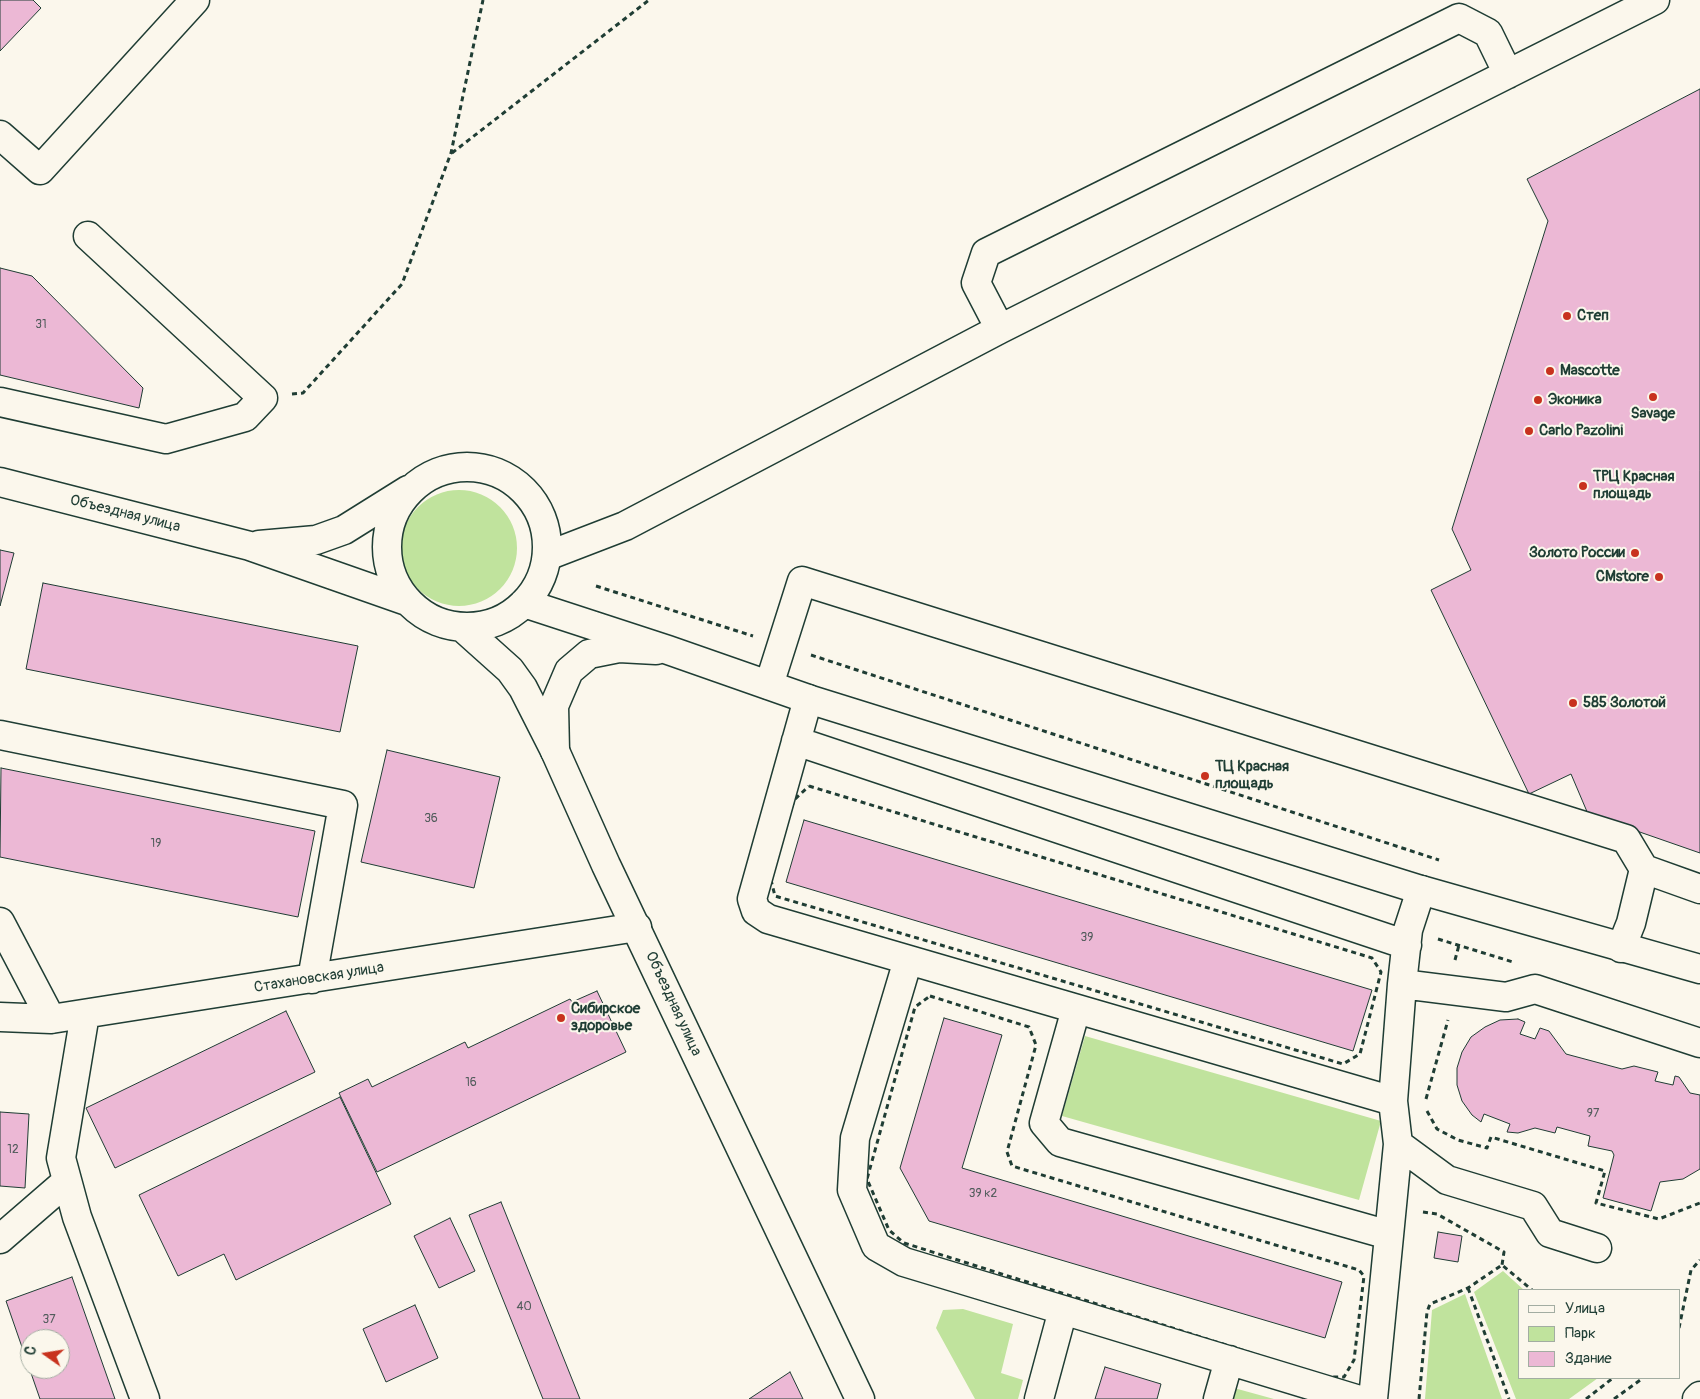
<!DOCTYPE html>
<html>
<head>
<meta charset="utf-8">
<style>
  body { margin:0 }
  #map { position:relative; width:1700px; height:1399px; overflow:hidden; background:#fbf7ec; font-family:Pangolin,sans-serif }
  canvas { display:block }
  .legend { position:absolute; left:1518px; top:1289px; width:162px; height:90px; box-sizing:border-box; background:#fbf7ec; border:1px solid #a3ada2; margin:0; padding:6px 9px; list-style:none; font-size:15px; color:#1f3d34 }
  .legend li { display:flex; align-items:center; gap:10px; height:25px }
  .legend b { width:25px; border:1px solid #a3ada2 }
  .north { position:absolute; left:20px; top:1329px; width:50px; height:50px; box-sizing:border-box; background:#fbf7ec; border:1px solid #a3ada2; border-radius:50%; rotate:283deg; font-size:14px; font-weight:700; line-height:20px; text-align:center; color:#1f3d34 }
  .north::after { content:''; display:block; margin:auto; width:18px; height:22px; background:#c8321e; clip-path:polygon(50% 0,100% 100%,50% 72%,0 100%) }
</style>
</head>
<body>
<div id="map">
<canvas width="1700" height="1399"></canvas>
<ul class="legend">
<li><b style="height:6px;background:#fbf7ec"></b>Улица</li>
<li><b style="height:14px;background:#c0e39d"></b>Парк</li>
<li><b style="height:14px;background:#ecb8d5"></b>Здание</li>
</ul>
<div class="north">С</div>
</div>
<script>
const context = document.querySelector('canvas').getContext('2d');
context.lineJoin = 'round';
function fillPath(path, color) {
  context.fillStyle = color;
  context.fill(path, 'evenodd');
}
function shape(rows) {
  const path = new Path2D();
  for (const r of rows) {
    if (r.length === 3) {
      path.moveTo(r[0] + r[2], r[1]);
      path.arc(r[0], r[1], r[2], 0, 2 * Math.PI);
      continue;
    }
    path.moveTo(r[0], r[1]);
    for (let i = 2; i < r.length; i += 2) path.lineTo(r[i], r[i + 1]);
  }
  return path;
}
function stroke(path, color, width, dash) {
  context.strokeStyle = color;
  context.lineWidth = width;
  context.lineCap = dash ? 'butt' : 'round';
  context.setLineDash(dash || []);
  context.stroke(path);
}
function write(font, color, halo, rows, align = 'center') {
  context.font = font + ' Pangolin,sans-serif';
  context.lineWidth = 4;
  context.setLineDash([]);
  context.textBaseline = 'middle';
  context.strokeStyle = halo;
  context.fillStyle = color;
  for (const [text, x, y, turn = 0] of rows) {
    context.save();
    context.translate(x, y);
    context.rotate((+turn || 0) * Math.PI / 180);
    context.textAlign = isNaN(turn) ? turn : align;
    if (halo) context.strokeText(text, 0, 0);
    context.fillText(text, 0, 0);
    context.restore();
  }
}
fillPath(shape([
  [459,548,58],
  [1085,1036,1381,1121,1359,1200,1062,1116],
  [1503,1271,1524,1290,1519,1290,1519,1378,1598,1378,1569,1399,1516,1399,1474,1292],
  [1465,1294,1502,1399,1425,1399,1432,1310],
  [963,1309,1013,1324,1001,1373,1023,1380,1018,1399,975,1399,936,1328,943,1310],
  [1234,1388,1274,1399,1230,1399]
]), '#c0e39d');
const building = shape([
  [0,0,33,0,41,8,0,51,0,0],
  [1700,89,1700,853,1588,814,1571,774,1529,794,1431,590,1471,570,1452,529,1548,221,1527,179,1700,89],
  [0,268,32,276,143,388,139,408,0,375,0,268],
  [0,550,14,553,0,606,0,550],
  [43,583,358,646,340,732,26,669,43,583],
  [387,750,500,777,474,888,361,862,387,750],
  [1,768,315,831,298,917,0,857,1,768],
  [804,820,1372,990,1353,1051,786,882,804,820],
  [597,991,626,1052,377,1172,339,1093,368,1079,372,1087,465,1042,468,1048,570,999,572,1002,597,991],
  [286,1011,315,1072,115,1168,86,1108,286,1011],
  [944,1018,1002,1035,962,1168,1342,1282,1325,1338,929,1221,900,1168,944,1018],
  [1518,1019,1525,1022,1520,1034,1535,1039,1540,1028,1549,1031,1566,1054,1622,1069,1634,1066,1658,1072,1655,1081,1673,1085,1675,1076,1679,1077,1690,1093,1700,1095,1700,1169,1683,1179,1660,1182,1651,1211,1603,1198,1614,1155,1612,1151,1588,1146,1590,1136,1557,1127,1555,1133,1535,1128,1518,1133,1507,1132,1510,1124,1484,1114,1481,1122,1472,1115,1462,1101,1457,1085,1457,1068,1462,1052,1471,1037,1485,1027,1500,1020,1518,1019],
  [340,1097,391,1204,236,1280,224,1254,178,1276,139,1195,340,1097],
  [0,1112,29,1114,25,1188,0,1186,0,1112],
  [501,1202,580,1399,543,1399,469,1215,501,1202],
  [450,1218,475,1271,439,1288,414,1236,450,1218],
  [1438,1232,1462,1236,1458,1262,1434,1258,1438,1232],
  [72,1277,115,1399,40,1399,6,1301,72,1277],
  [30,1339,60,1339,60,1369,30,1369,30,1339],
  [415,1305,438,1358,386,1382,363,1329,415,1305],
  [1105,1367,1161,1384,1157,1399,1095,1399,1105,1367],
  [790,1372,803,1399,749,1399,790,1372]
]);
fillPath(building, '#ecb8d5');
stroke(building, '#1f3d34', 1);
const minor = shape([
  [0,135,40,170,195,0],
  [1000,329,976,283,986,253,1459,18,1488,33,1508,74],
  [0,402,166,439,245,417,263,398,88,236],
  [547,556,625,526,1000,329,1655,0],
  [769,685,802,581,1626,839,1644,869,1700,889],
  [808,699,752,899,756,911,768,919,1393,1101],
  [0,735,343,805,312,979],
  [796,741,1407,945],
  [555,751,554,706,569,671,589,654,619,648,656,650],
  [0,922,51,1019],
  [1621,948,1631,923,1644,869],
  [908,960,855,1138,852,1190,876,1246,904,1262,1063,1310,1039,1399],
  [1402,984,1506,997,1535,989,1700,1043],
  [1076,1009,1044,1123,1060,1142,1389,1235],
  [85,1014,61,1158,77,1217,145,1399],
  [0,1017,51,1019,637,927],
  [1398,1144,1447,1180,1533,1206,1550,1233,1597,1248],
  [0,1239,67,1181],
  [1063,1310,1356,1399],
  [1218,1399,1229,1360],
  [1373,1399,1398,1144,1393,1101,1402,984,1408,930,1421,890]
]);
const major = shape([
  [467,547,80],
  [0,482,250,546,407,601],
  [259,545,316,540,344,530,408,490],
  [524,603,668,650,808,699,1421,890,1700,969],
  [462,627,510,670,523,688,555,751,606,865,860,1399],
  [1697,1399,1700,1396]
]);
stroke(minor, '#1f3d34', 31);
stroke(major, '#1f3d34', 31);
stroke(shape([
  [452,153,649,0],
  [292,394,303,393,402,284,451,153,483,0],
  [596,586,753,636],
  [811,655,1439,860],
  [809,786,1372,958,1381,972,1360,1054,1343,1064,775,896,770,876,794,800,809,786],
  [1438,939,1513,962],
  [1455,960,1459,945],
  [930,996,1029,1027,1036,1045,1007,1152,1012,1166,1359,1270,1364,1276,1354,1360,1344,1377,1327,1377,904,1243,889,1230,867,1179,915,1007,930,996],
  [1426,1099,1448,1020],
  [1427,1111,1437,1129,1458,1140,1487,1148,1491,1137,1605,1171,1596,1203,1659,1219,1700,1203],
  [1423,1212,1437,1214,1504,1252,1502,1265],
  [1468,1288,1509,1399],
  [1679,1328,1691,1270,1700,1260],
  [1419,1399,1427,1312,1430,1304,1468,1288,1502,1265,1532,1290],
  [1586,1399,1613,1378],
  [1614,1399,1643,1378]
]), '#1f3d34', 3, [5, 4]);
stroke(minor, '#fbf7ec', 28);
stroke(major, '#fbf7ec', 28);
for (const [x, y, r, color] of [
  [1567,316,5,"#c8321e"],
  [1550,371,5,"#c8321e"],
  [1653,397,5,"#c8321e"],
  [1538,400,5,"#c8321e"],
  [1529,431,5,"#c8321e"],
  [1583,486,5,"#c8321e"],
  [1635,553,5,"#c8321e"],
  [1659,577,5,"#c8321e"],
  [1573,703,5,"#c8321e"],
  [1205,776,5,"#c8321e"],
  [561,1018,5,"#c8321e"]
]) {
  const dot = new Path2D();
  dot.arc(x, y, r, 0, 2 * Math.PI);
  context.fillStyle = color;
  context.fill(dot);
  stroke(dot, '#fbf7ec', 2);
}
write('12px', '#525c5c', null, [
  ["31",41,325],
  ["36",431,819],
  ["19",156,844],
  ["39",1087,938],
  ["16",471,1083],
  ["97",1593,1114],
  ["12",13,1150],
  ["39 к2",983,1194],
  ["40",524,1307],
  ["37",49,1320]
]);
write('bold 15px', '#1f3d34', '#fbf7ec', [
  ["Степ",1577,316],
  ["Mascotte",1560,371],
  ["Эконика",1548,400],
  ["Savage",1653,414,"center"],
  ["Carlo Pazolini",1539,431],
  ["ТРЦ Красная",1593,477],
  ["площадь",1593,494],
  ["Золото России",1625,553,"right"],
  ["CMstore",1649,577,"right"],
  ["585 Золотой",1583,703],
  ["ТЦ Красная",1215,767],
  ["площадь",1215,784],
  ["Сибирское",571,1009],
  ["здоровье",571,1026]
], 'left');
write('15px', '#1f3d34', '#fbf7ec', [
  ["Объездная улица",125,514,14],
  ["Стахановская улица",319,978,-9],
  ["Объездная улица",673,1004,65]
]);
</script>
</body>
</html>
